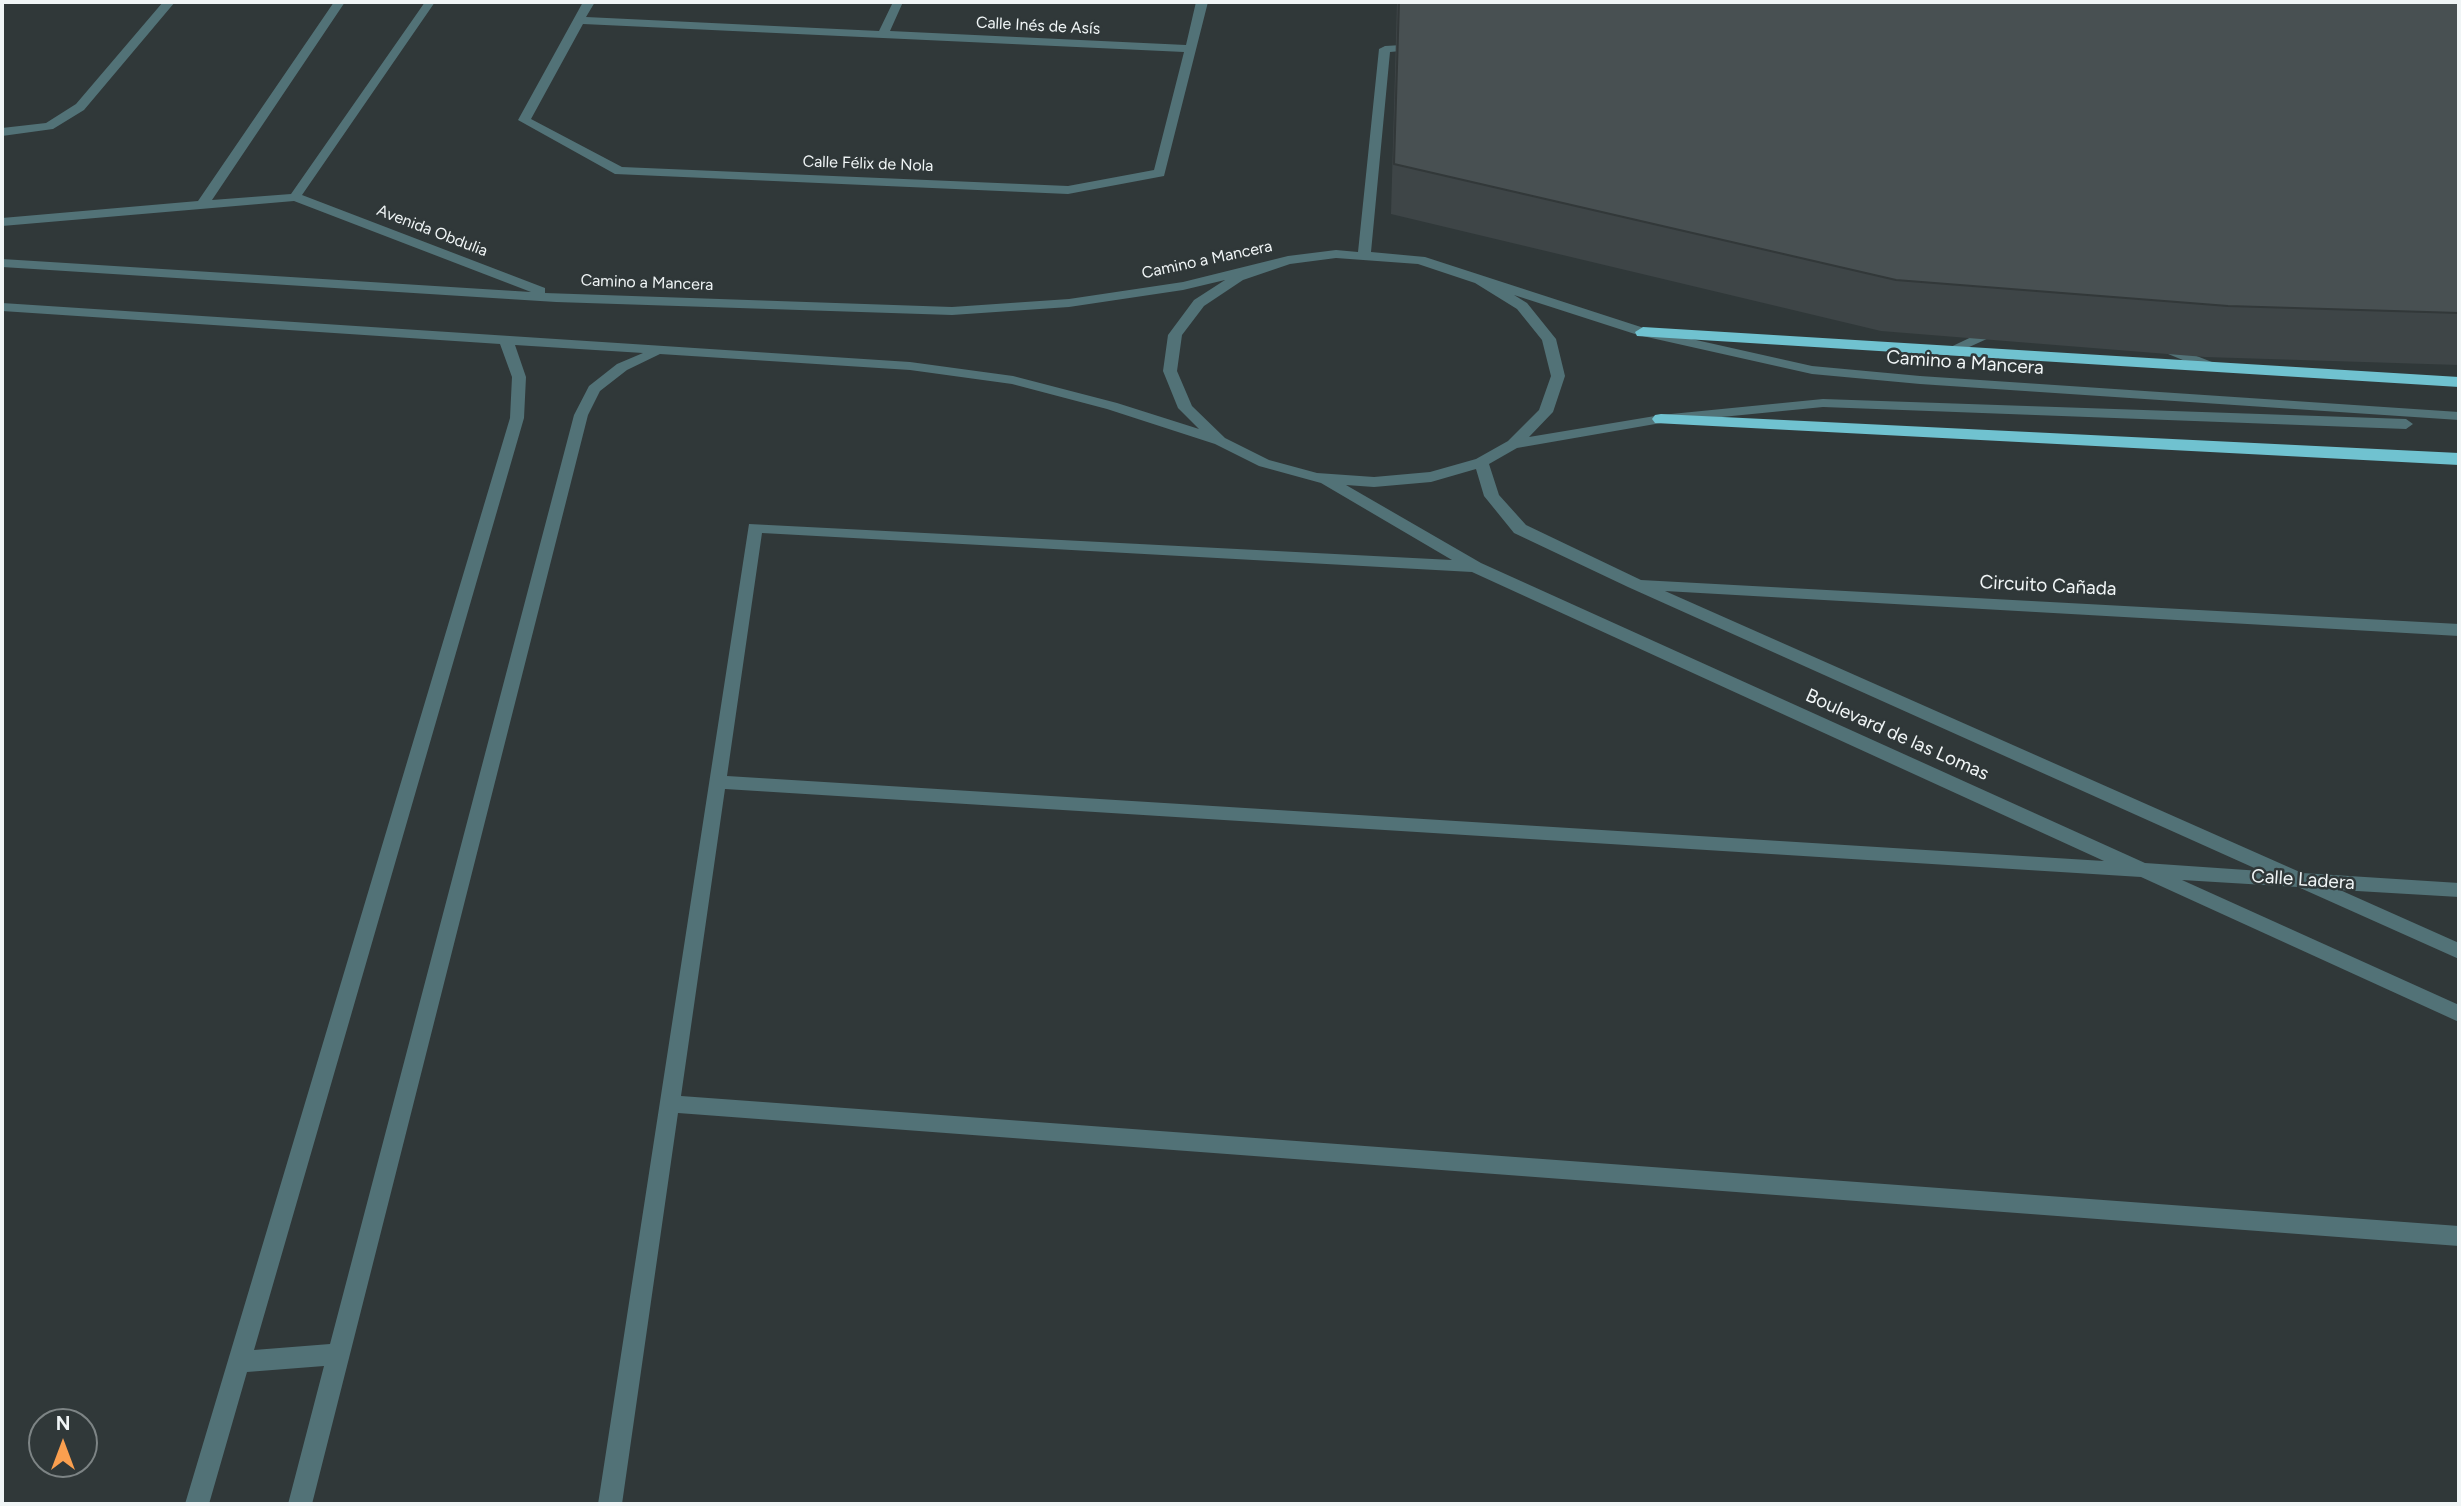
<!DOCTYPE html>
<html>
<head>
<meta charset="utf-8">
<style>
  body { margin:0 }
  #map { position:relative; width:2461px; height:1506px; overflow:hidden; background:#303839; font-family:Figtree,sans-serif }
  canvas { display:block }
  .frame { position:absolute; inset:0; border:4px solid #f0f5f6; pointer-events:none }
  .north { position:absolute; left:28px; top:1408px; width:70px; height:70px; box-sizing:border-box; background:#303839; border:2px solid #7d8485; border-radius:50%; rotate:0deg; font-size:19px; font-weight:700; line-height:28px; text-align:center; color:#f0f5f6 }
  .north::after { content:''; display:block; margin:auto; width:24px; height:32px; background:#fa9f4f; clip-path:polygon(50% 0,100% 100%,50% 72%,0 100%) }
</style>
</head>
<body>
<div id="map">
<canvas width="2461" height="1506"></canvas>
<div class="frame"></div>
<div class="north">N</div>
</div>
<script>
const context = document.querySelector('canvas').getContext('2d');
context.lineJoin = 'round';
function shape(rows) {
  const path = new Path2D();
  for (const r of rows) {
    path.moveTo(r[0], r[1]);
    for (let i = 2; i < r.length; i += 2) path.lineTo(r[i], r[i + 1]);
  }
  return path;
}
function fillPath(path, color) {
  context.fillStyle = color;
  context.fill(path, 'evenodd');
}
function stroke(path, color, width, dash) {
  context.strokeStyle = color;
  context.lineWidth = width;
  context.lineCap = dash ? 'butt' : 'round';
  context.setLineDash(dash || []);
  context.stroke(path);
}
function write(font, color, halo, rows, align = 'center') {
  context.font = font + ' Figtree,sans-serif';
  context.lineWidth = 5;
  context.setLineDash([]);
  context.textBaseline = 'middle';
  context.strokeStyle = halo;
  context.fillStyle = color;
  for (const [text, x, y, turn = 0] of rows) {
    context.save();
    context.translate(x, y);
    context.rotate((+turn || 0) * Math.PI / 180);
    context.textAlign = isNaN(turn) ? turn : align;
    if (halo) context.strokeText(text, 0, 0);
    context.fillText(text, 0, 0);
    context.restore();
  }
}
fillPath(shape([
  [163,2,175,2,84,110,53,129,2,136,2,128,46,123,76,104,163,2],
  [334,2,345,2,212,200,291,194,425,2,435,2,302,195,545,288,545,293,952,307,1069,299,1183,282,1288,256,1336,250,1358,252,1379,49,1385,46,1419,44,1423,45,1423,49,1390,52,1371,252,1425,257,1647,329,1812,366,1920,376,2459,412,2459,420,1920,384,1812,374,1638,335,1514,295,1527,303,1556,339,1565,376,1553,412,1529,437,1661,415,1823,399,2406,419,2413,424,2406,429,1823,407,1661,423,1517,448,1489,464,1499,495,1526,525,1641,580,2459,624,2459,636,1665,591,2302,873,2459,883,2459,897,2340,890,2459,943,2459,959,2298,887,2182,880,2459,1005,2459,1022,2141,877,725,789,681,1096,2459,1226,2459,1246,678,1113,622,1504,598,1504,749,524,1452,560,1321,483,1259,466,1215,444,1107,409,1012,384,910,370,660,354,627,370,600,391,588,415,312,1504,288,1504,324,1366,247,1372,209,1504,185,1504,510,418,512,377,500,344,2,311,2,303,910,362,1013,376,1117,403,1199,429,1178,408,1163,371,1168,335,1194,300,1225,280,1183,290,1069,307,952,315,556,302,2,267,2,259,531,292,294,201,2,226,2,218,198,201,334,2],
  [1336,258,1418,264,1475,283,1517,309,1542,340,1551,376,1539,410,1508,441,1476,459,1430,472,1374,477,1317,473,1269,460,1225,438,1192,406,1177,371,1182,335,1204,306,1243,280,1290,264,1336,258],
  [515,345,643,353,617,364,589,386,574,415,330,1344,254,1350,524,418,526,377,515,345],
  [1476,469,1484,496,1514,533,1628,587,2261,871,2145,863,1481,563,1346,485,1374,487,1431,482,1476,469],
  [762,533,1472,572,2104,861,727,776,762,533],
  [583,2,595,2,586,17,879,31,893,2,903,2,890,31,1186,45,1196,2,1208,2,1164,176,1068,194,615,174,518,120,583,2],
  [583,24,883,38,1184,52,1154,170,1068,186,622,167,531,119,583,24],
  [1997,325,2002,326,2002,332,1954,354,1949,355,1942,351,1997,325],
  [2161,342,2217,364,2219,367,2217,370,2207,370,2156,349,2156,343,2161,342]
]), '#527277');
fillPath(shape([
  [1643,327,2459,377,2459,387,1637,336,1635,332,1643,327],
  [1661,414,2459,453,2459,465,1655,423,1652,419,1655,415,1661,414]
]), '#70c2d0');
fillPath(shape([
  [1397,2,2459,2,2459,365,2205,357,1881,331,1391,214]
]), '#3e4547');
const building = shape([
  [1399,2,2459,2,2459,313,2228,306,1896,280,1394,164,1399,2]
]);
fillPath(building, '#485052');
stroke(building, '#323839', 2);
write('16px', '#f0f5f6', '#303839', [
  ["Calle Inés de Asís",1038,26,3],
  ["Calle Félix de Nola",868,164,2],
  ["Avenida Obdulia",432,231,21],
  ["Camino a Mancera",1207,260,-12],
  ["Camino a Mancera",647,283,2]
]);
write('19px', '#f0f5f6', '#303839', [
  ["Camino a Mancera",1965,363,4],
  ["Circuito Cañada",2048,586,3],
  ["Boulevard de las Lomas",1897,735,24],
  ["Calle Ladera",2303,880,4]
]);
</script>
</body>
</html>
